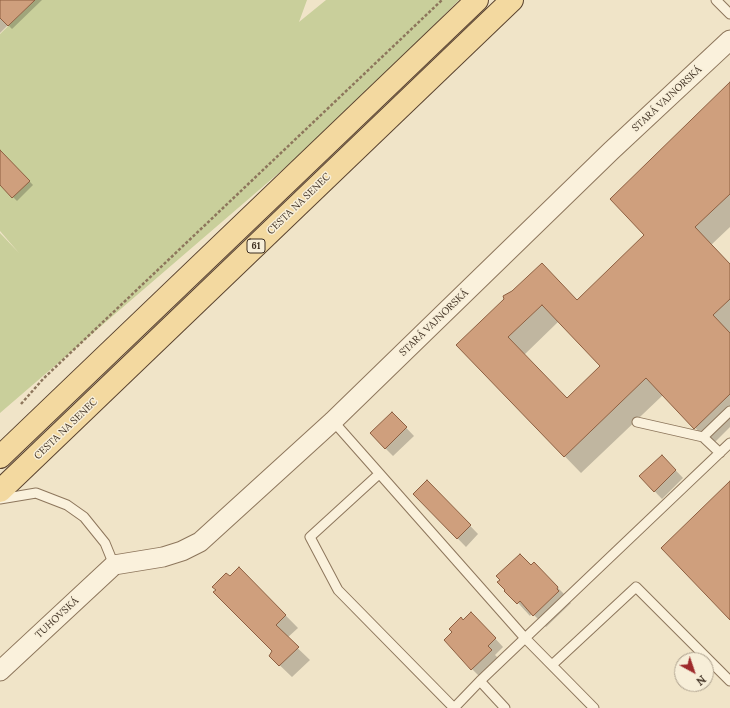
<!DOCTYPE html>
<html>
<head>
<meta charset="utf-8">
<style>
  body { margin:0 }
  #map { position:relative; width:730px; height:708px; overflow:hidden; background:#f0e4c8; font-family:Lora,serif }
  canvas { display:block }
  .north { position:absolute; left:674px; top:652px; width:40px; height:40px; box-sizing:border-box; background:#f7eed8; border:1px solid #ada18e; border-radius:50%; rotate:140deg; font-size:11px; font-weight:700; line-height:16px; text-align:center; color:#3d2e20 }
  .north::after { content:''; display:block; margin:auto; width:14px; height:18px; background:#9e2a2b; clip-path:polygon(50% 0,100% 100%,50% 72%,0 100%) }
</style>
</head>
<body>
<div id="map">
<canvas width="730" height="708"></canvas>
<div class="north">N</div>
</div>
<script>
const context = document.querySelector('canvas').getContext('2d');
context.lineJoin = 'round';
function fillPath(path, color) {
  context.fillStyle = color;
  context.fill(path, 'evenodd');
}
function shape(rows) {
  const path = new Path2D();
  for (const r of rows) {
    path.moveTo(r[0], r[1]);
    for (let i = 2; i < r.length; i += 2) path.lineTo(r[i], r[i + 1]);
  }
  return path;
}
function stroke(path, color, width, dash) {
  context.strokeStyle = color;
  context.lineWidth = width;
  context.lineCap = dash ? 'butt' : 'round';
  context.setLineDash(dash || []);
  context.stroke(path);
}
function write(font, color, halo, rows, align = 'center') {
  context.font = font + ' Lora,serif';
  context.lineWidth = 3;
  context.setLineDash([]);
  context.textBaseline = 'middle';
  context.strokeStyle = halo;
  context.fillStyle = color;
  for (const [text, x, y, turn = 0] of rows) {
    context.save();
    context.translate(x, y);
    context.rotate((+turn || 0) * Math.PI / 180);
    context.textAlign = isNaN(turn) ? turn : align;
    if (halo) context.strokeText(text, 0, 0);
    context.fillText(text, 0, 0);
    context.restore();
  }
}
fillPath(shape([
  [35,0,307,0,299,22,326,0,459,0,331,128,0,413,0,233,19,253,0,231,0,34]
]), '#c9cf9b');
fillPath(shape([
  [0,0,42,0,12,29,8,25,0,33],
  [730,83,730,227,711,245,730,265,730,427,712,445,663,395,581,473,457,345,506,299,577,301,646,235],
  [559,321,602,366,567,399,524,355],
  [0,151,33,185,17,201,0,184],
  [392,413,414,436,393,456,385,448],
  [662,456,683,478,662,499,640,476],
  [427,481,478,534,466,547,414,494],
  [534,564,570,600,569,601,571,603,546,627,532,613,530,616,499,582,531,566],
  [239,568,298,628,287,638,310,660,292,677,270,656,273,651,230,578],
  [463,621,479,621,503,647,495,655,499,659,480,677,472,669]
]), '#0003');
const building = shape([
  [0,0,35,0,8,26,0,18,0,0],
  [730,82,730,194,695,227,730,264,730,299,713,315,730,333,730,394,694,429,646,378,564,457,456,345,504,299,503,296,512,291,542,263,577,300,644,235,610,199,730,82],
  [542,305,600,366,567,398,508,337,542,305],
  [0,150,30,181,12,198,0,185,0,150],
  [392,412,407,427,385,449,370,433,392,412],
  [662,455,676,470,654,492,639,476,662,455],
  [427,480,471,525,457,539,413,494,427,480],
  [730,481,730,620,661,548,730,481],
  [520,554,531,565,534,562,558,587,557,589,559,591,533,616,520,601,517,604,504,591,505,590,497,582,500,580,496,576,520,554],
  [239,567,286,615,276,625,299,647,279,666,269,656,272,651,213,592,216,590,212,587,226,573,230,576,239,567],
  [471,612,496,638,488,646,492,650,471,670,444,640,452,632,449,629,461,617,463,620,471,612]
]);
fillPath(building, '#cf9f7d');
stroke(building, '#8d5f41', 1);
const service = shape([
  [716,0,730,14],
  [333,421,524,637,594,708],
  [637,422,703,437],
  [720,453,703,437,730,411],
  [379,474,310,537,338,590,454,708],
  [0,499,36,493,67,505,84,517,105,543,114,565],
  [552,665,636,587,730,681],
  [454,708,480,681],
  [505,708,480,681,730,443]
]);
const minor = shape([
  [0,671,114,565,163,557,182,551,200,542,333,421,611,151,730,40]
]);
const primary = shape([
  [0,457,477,0],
  [0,491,512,0]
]);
stroke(service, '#8d765c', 11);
stroke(minor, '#8d765c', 21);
stroke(primary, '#5b4430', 24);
stroke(shape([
  [21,404,44,378,442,0]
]), '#8d765c', 2.5, [3, 2]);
stroke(service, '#faf1dc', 9);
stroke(minor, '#faf1dc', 19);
stroke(primary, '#f3d9a0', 22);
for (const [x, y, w] of [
  [256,246,18]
]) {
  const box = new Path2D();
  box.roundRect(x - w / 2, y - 7, w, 14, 3);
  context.fillStyle = '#f7eed8';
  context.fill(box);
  stroke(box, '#3d2e20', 1);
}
write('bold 9px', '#3d2e20', null, [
  ["61",256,246]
]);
write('10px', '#3d2e20', '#f7eed8', [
  ["STARÁ VAJNORSKÁ",667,99,-43],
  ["CESTA NA SENEC",299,204,-44],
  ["STARÁ VAJNORSKÁ",434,323,-44],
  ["CESTA NA SENEC",66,429,-44],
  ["TUHOVSKÁ",57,618,-43]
]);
</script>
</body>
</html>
